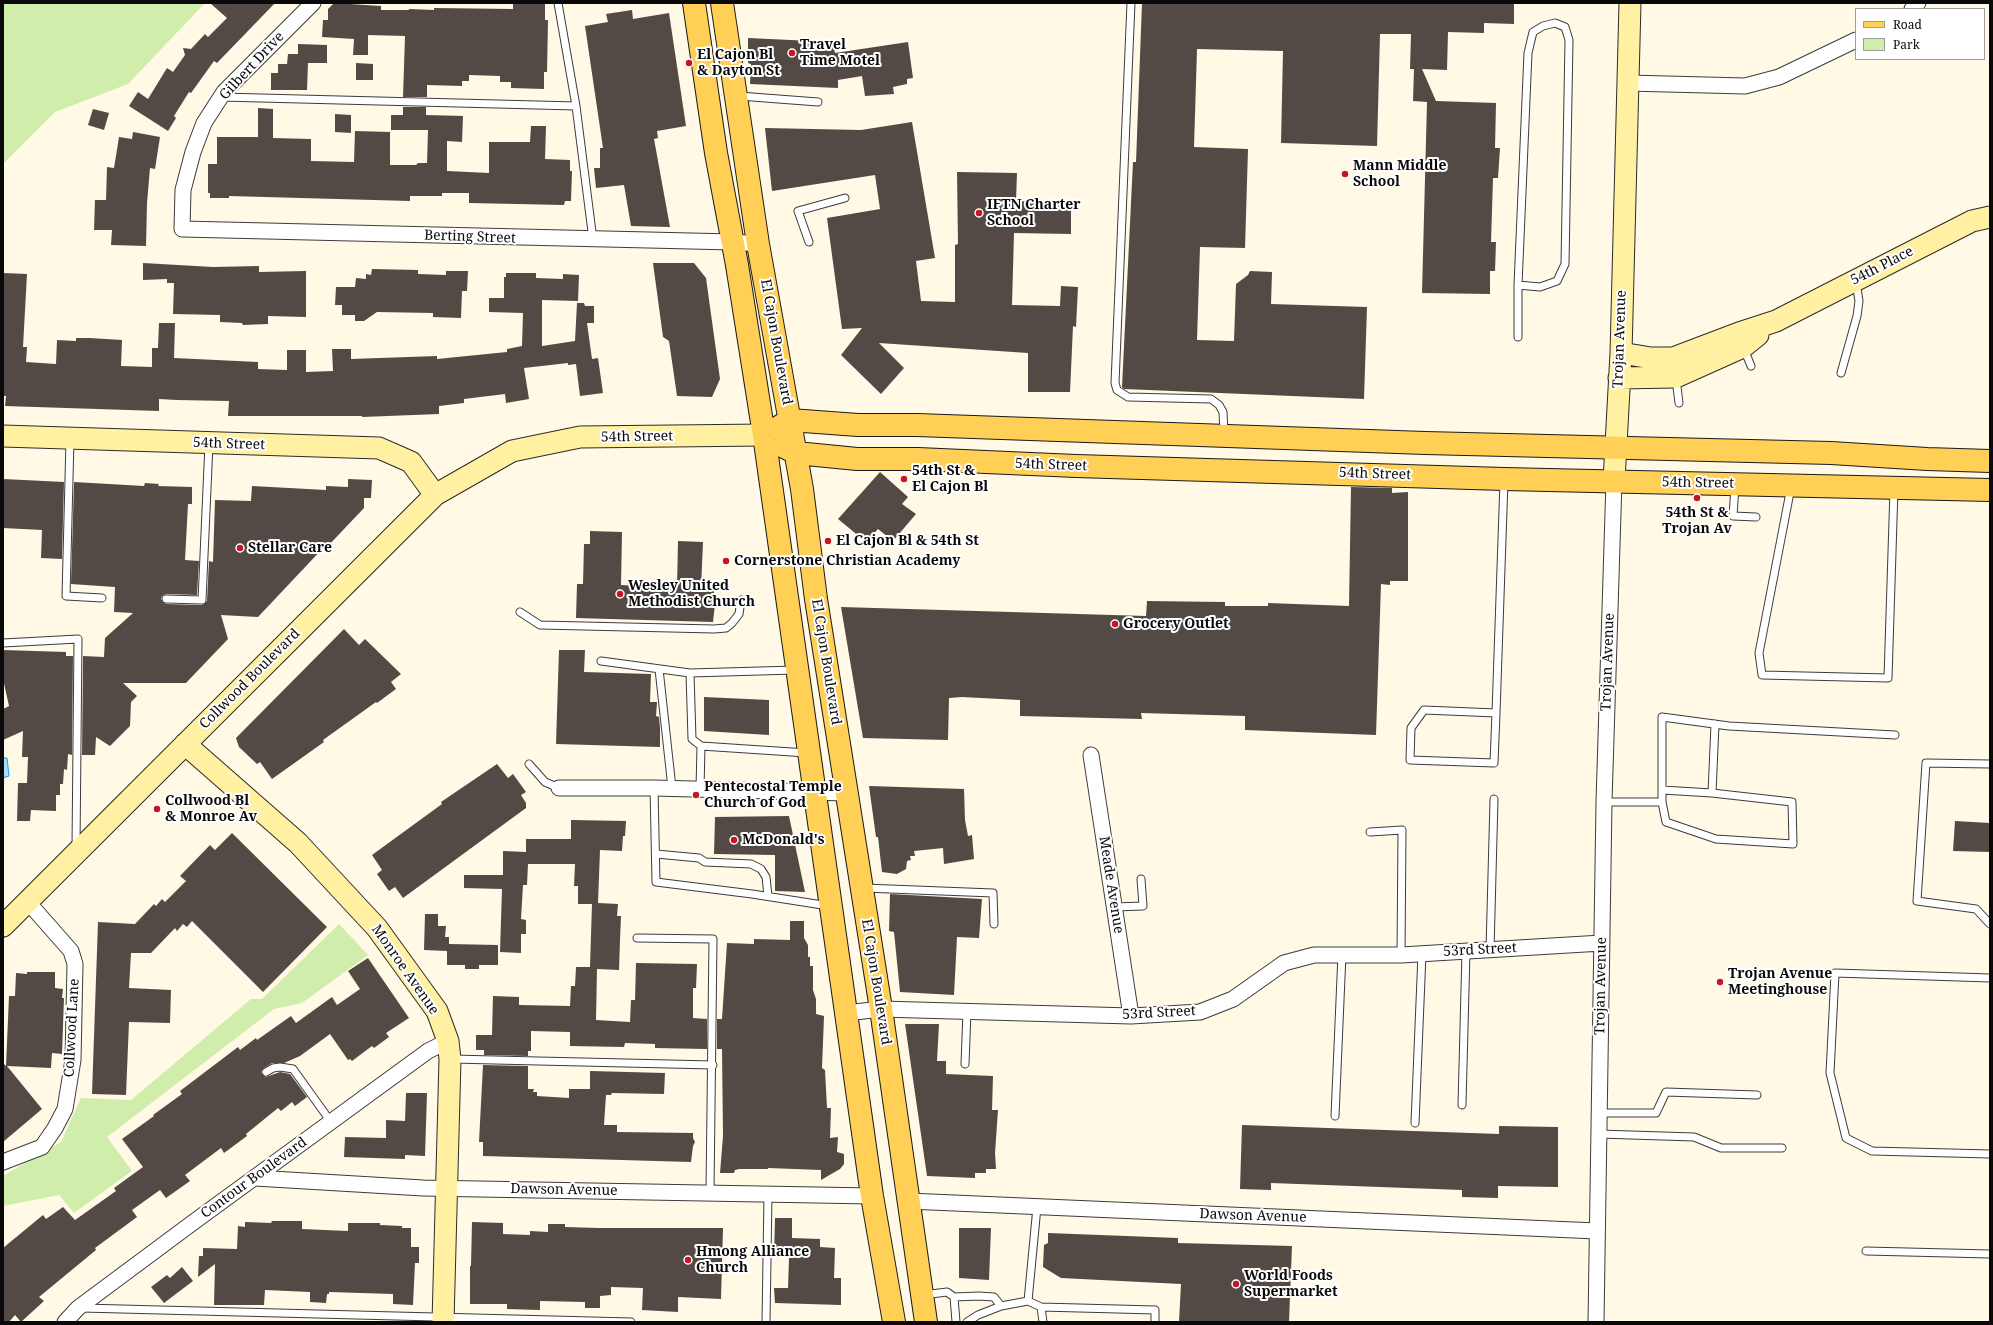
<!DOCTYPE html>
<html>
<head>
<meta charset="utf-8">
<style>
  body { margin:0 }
  #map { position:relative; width:1993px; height:1325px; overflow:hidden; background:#fff9e6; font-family:"Noto Serif",serif }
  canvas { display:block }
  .frame { position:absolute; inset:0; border:4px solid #090909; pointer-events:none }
  .legend { position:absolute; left:1855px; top:8px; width:130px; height:52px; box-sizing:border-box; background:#fff; border:1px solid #9d9d9d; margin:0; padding:5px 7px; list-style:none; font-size:12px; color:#090909 }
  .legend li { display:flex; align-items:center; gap:8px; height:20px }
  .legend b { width:20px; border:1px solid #9d9d9d }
</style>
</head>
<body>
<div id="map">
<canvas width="1993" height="1325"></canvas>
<div class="frame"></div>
<ul class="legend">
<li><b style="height:5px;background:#ffcf56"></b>Road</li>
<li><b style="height:11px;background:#d0edac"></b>Park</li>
</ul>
</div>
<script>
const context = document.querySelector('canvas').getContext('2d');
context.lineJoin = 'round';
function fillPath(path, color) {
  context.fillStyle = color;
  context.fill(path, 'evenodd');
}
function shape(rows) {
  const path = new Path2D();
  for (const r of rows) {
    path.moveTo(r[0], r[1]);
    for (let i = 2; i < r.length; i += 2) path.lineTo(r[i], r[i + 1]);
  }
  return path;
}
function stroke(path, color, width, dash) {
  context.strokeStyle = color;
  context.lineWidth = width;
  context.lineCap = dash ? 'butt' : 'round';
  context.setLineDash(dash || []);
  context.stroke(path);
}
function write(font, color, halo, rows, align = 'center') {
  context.font = font + ' "Noto Serif",serif';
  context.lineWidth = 4;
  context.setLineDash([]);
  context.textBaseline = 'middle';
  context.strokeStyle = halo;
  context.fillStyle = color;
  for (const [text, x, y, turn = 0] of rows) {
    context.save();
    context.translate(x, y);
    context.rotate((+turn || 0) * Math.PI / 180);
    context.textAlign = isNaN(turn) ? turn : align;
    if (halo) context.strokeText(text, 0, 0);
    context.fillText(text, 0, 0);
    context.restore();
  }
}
fillPath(shape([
  [3,3,205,3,128,84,55,112,3,164],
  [339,924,368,955,302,1003,274,1009,107,1137,132,1171,74,1213,59,1195,3,1206,3,1176,61,1142,81,1098,131,1100,251,999,262,999]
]), '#d0edac');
const water = shape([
  [3,758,7,758,9,776,3,778,3,758]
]);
fillPath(water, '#a4dffd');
stroke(water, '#249adb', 1);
fillPath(shape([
  [210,3,275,3,217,63,214,61,191,93,189,92,174,116,176,118,168,131,129,106,138,92,148,99,167,68,173,72,185,55,183,48,191,49,205,34,208,37,227,18],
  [334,3,381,6,381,10,409,10,409,9,434,10,434,8,513,9,513,3,545,3,545,20,548,20,547,72,544,72,544,89,511,88,511,82,500,82,500,76,469,75,469,81,462,81,462,86,427,85,427,97,403,97,405,36,368,35,368,55,353,55,354,39,322,37,323,20,328,20,328,9],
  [1142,3,1514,3,1514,24,1484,23,1484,33,1448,32,1447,70,1422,69,1436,101,1496,103,1495,148,1500,148,1498,178,1493,178,1491,242,1496,242,1495,271,1490,271,1490,294,1422,293,1427,102,1413,101,1414,69,1410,69,1411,34,1380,34,1377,146,1281,143,1283,51,1197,49,1194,147,1248,149,1245,248,1200,247,1197,340,1234,341,1236,284,1248,275,1250,271,1272,272,1271,304,1367,307,1364,399,1124,389,1122,387,1133,162,1136,162],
  [632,10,633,19,669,13,686,126,657,131,658,138,654,139,670,227,631,226,624,185,596,188,594,168,600,168,600,148,603,148,585,26,608,22,606,14],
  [748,38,833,42,835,53,908,42,913,78,907,79,907,84,893,87,894,94,865,96,862,76,838,80,838,88,750,84,751,64,748,63],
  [298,44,327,45,327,63,308,63,307,90,271,90,271,73,278,73,278,64,287,64,288,54,298,54],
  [356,63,373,64,373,80,356,80],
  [403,107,426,107,426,115,463,116,462,142,447,141,447,171,489,173,489,142,530,142,531,126,546,126,545,159,570,160,570,171,572,171,571,201,565,201,564,205,469,203,469,193,442,193,442,196,410,196,410,201,229,196,229,198,210,198,210,193,208,193,208,164,217,164,217,137,258,137,258,108,273,109,273,138,311,139,311,161,354,162,355,131,390,132,390,165,416,165,418,163,427,163,428,130,391,130,391,115,403,115],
  [93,109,109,113,104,130,88,125],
  [335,114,351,115,351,133,335,132],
  [912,122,935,258,916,261,921,301,955,302,955,245,958,244,957,172,1017,173,1016,201,1071,202,1071,234,1014,233,1012,305,1060,306,1061,286,1078,287,1076,327,1073,326,1070,392,1028,392,1028,353,879,343,904,368,881,394,841,355,862,328,842,329,827,218,880,209,875,175,772,191,765,128,861,130],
  [133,132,160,137,155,169,150,168,147,203,146,246,111,245,112,230,94,230,95,200,106,200,107,167,114,168,119,137,132,139],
  [143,263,213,267,259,266,259,272,306,271,306,317,268,316,268,324,243,325,242,323,220,322,220,315,173,314,174,283,167,283,167,279,143,280],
  [653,263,694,263,706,278,720,379,712,397,677,396,669,341,663,337],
  [372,269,418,270,418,274,446,275,446,271,468,271,467,291,462,291,461,318,433,317,433,313,377,312,364,321,355,321,355,315,342,315,342,305,335,305,336,287,355,287,356,278,366,279,366,274,371,275],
  [3,273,27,274,23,347,27,347,26,362,56,364,57,340,76,341,76,338,90,338,122,340,121,366,152,367,152,348,158,348,159,323,175,323,174,358,258,362,258,369,287,370,287,350,306,350,306,372,333,371,332,349,351,349,351,359,437,356,437,359,507,352,507,349,522,346,523,313,489,312,489,298,504,298,504,277,506,277,506,273,536,273,536,278,563,279,563,274,579,275,578,301,542,300,542,346,575,341,577,303,584,303,585,306,594,306,594,323,587,323,592,359,598,358,603,393,580,396,576,364,568,365,568,363,524,368,529,399,506,403,505,394,464,399,464,403,439,406,439,414,362,417,362,416,228,416,229,401,177,400,159,399,159,411,5,406,6,396,3,396],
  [880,472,908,497,902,504,916,514,893,541,878,529,866,542,838,519],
  [3,479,64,482,62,559,41,558,42,530,3,528],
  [348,479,372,480,371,498,364,498,364,508,326,548,324,547,258,617,221,615,228,639,186,683,123,683,137,696,131,702,130,726,110,746,96,737,95,755,82,755,83,656,104,657,105,638,133,613,114,612,115,587,71,584,74,482,144,486,145,483,159,484,158,486,192,487,192,504,188,504,185,560,199,561,197,595,166,594,162,596,161,599,166,604,202,605,207,601,209,561,213,562,215,500,251,501,252,486,326,490,326,486,348,487],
  [1351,487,1392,488,1392,493,1408,492,1408,581,1390,581,1390,585,1381,584,1376,735,1245,730,1245,716,1141,713,1142,719,1020,716,1020,700,962,697,949,698,948,740,863,738,841,607,1146,616,1147,601,1225,602,1225,606,1268,606,1268,603,1349,606],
  [590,531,622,532,621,585,677,588,678,541,703,542,701,589,714,589,714,595,716,595,713,622,576,618,577,584,583,584,584,544,590,544],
  [344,629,359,645,365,639,401,674,391,682,396,689,377,703,376,702,323,740,324,742,272,779,260,762,257,764,239,747,236,738],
  [3,650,66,652,66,656,73,656,72,755,68,754,67,770,64,769,63,784,60,784,60,795,56,795,56,811,31,810,30,821,17,821,18,783,27,783,28,757,22,757,23,731,3,740,3,709,9,706,3,679],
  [559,650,585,650,584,672,651,674,650,702,657,702,656,716,659,717,660,728,660,747,556,744],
  [704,697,769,700,769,735,704,731],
  [497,764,508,778,513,774,526,792,521,795,526,803,526,808,403,898,395,887,389,891,377,874,382,870,372,855,442,804,441,802],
  [869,786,964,789,965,820,968,836,972,835,974,859,944,864,943,848,914,851,915,856,910,856,911,860,907,861,906,869,897,874,882,872,878,837,876,837],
  [789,816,805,892,775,891,775,855,714,854,715,817],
  [571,820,626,821,625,836,623,836,622,851,600,850,598,903,618,904,617,916,621,916,620,940,619,970,597,969,596,1020,630,1022,631,1000,635,1000,636,963,697,964,696,988,693,988,693,1018,707,1019,707,1049,655,1048,655,1044,625,1043,624,1047,570,1046,570,1032,531,1031,531,1051,528,1051,528,1056,484,1055,484,1050,476,1050,476,1035,492,1035,493,996,519,997,519,1005,570,1006,571,986,575,986,576,967,590,967,592,904,578,904,578,886,574,886,575,864,528,864,527,885,523,885,521,919,526,920,526,934,521,934,521,953,500,952,502,889,464,888,464,875,503,875,503,851,526,852,526,839,571,839],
  [1955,821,1990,823,1990,852,1953,851],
  [232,833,327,927,263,992,192,921,187,927,183,924,177,931,175,928,151,953,131,953,129,988,171,990,170,1023,129,1022,126,1095,92,1094,98,922,135,924,154,904,156,906,162,899,165,902,186,881,180,876,210,845,215,850],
  [890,894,982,899,979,938,957,937,954,995,900,992,894,932,889,931],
  [425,914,438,914,438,926,446,926,445,937,449,937,449,944,498,945,498,965,479,965,479,969,465,969,465,965,447,965,447,951,424,950],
  [790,921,804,921,804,938,808,945,808,957,810,957,810,966,813,966,813,990,816,999,816,1014,824,1016,822,1068,825,1070,827,1108,831,1108,830,1138,838,1137,837,1152,844,1154,844,1164,840,1169,821,1180,821,1170,768,1168,768,1169,739,1169,735,1170,734,1173,720,1173,723,1136,722,1049,717,1049,717,1019,722,1019,727,943,754,944,754,939,790,940],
  [368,958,409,1018,386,1033,389,1037,374,1048,372,1046,352,1061,350,1059,348,1060,330,1034,300,1056,284,1063,272,1063,264,1068,261,1072,266,1077,280,1072,290,1074,307,1097,295,1106,292,1102,281,1111,278,1108,246,1134,247,1136,224,1153,221,1148,185,1175,190,1181,166,1198,160,1190,132,1210,137,1217,95,1248,96,1250,39,1297,44,1301,21,1322,15,1315,9,1322,3,1322,3,1248,43,1215,46,1219,63,1207,75,1220,116,1191,114,1188,143,1167,122,1139,154,1116,153,1115,182,1094,180,1091,238,1047,240,1050,256,1038,257,1040,291,1016,296,1023,332,997,337,1005,360,989,348,971],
  [27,972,55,972,55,988,63,989,62,998,64,998,62,1054,52,1053,51,1068,7,1066,42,1109,3,1142,3,1063,6,1066,9,996,15,996,16,973,27,974],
  [905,1024,939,1024,937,1061,946,1061,946,1074,993,1076,992,1110,998,1110,995,1153,996,1169,986,1169,986,1173,975,1173,975,1178,927,1176],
  [483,1065,528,1066,528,1089,534,1089,533,1092,537,1092,537,1096,569,1098,569,1089,590,1089,590,1071,665,1073,664,1094,612,1093,611,1095,606,1095,604,1125,617,1125,617,1132,693,1133,693,1138,695,1142,693,1146,691,1162,483,1156,483,1142,479,1142],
  [406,1093,427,1093,425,1156,405,1155,405,1159,344,1157,345,1137,386,1138,386,1120,405,1121],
  [1242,1125,1499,1134,1499,1126,1558,1127,1558,1187,1498,1186,1498,1198,1462,1197,1462,1190,1271,1183,1271,1190,1240,1189],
  [775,1218,792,1218,792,1238,820,1239,820,1247,835,1248,834,1278,841,1278,841,1305,775,1303,774,1288,788,1288,789,1258,774,1258],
  [272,1221,302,1221,302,1229,348,1231,348,1223,380,1223,380,1225,402,1226,402,1228,411,1228,411,1247,419,1247,419,1263,415,1263,413,1305,393,1304,393,1294,329,1292,329,1294,327,1294,326,1303,310,1302,310,1292,265,1290,264,1305,214,1305,215,1264,198,1277,199,1256,203,1256,203,1248,237,1249,238,1226,245,1227,245,1222,271,1223],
  [472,1222,503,1223,503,1234,530,1235,530,1231,548,1232,548,1224,565,1224,565,1227,599,1228,723,1228,721,1299,678,1297,678,1312,642,1310,643,1288,611,1287,611,1295,600,1296,600,1308,585,1308,585,1302,540,1301,540,1310,507,1309,507,1304,470,1304,470,1266,471,1266],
  [959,1228,991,1228,989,1280,959,1278],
  [1048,1233,1178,1238,1178,1243,1292,1246,1289,1322,1179,1322,1181,1284,1061,1278,1043,1267,1044,1245,1048,1243],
  [182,1267,193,1281,164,1303,151,1287,167,1275,170,1278]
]), '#534a45');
const lane = shape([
  [558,3,576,106,593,240],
  [1131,3,1115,383,1117,390,1128,397,1211,399,1219,405,1223,412,1224,433],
  [739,96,818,102],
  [221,97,576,106],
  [809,242,798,211,845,198],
  [1518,337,1518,285,1528,53,1533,32,1543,26,1555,23,1565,27,1569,40,1565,264,1557,281,1540,287,1518,285],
  [1744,349,1751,366],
  [1841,373,1857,316,1859,301,1856,282],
  [1676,379,1679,403],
  [70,440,66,596,102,598],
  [1735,486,1733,516,1756,517],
  [1791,487,1759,653,1762,675,1888,678,1894,489],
  [166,599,202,600,209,444],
  [520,612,540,625,714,629,726,628,732,623,739,614,741,600],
  [3,643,78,639,76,847],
  [601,661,690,673],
  [659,669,672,788],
  [795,670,690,673,692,739,701,746,807,753],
  [1496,713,1424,710,1411,728,1410,760,1494,763,1496,713,1504,481],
  [529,764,545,782,559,788],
  [1990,764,1926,763,1917,901,1976,909,1990,924],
  [654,788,656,882,752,894,829,906],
  [700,789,701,746],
  [1662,790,1712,793,1715,724],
  [1604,802,1662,802,1662,717,1729,726,1895,735],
  [1662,802,1666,822,1716,839,1793,844,1792,802,1712,793],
  [1370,832,1402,830,1401,955],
  [656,854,699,858,705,862,751,864,761,869,766,877,768,896],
  [864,888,993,893,994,924],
  [1114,907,1143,906,1141,879],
  [637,938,713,939,710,1192],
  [1490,950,1494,799],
  [1990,978,1835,973,1830,1073,1846,1138,1872,1151,1990,1154],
  [451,1059,713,1065],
  [965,1064,967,1011],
  [266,1072,273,1068,280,1067,293,1069,331,1122],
  [1462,1105,1466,951],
  [1599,1113,1656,1113,1666,1092,1757,1095],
  [1335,1116,1342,954],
  [1415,1123,1422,954],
  [1599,1134,1694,1137,1721,1148,1782,1148],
  [1037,1207,1028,1301,1041,1307,1043,1322],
  [1866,1251,1990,1254],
  [923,1295,947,1292,954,1297,956,1322],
  [954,1297,979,1296,994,1297,1001,1306],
  [1041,1307,1155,1310,1155,1322],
  [82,1308,631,1322],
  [766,1322,768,1194],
  [967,1322,978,1315,1001,1306,1028,1301]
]);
const street = shape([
  [313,3,224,92,204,123,193,152,183,190,182,229,733,242,758,244],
  [1912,9,1918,3],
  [1627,83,1745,86,1779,77,1856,40],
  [1091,755,1131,1016],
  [559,788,654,788,847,793],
  [846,1013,881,1009,1131,1016,1200,1012,1233,999,1284,963,1314,955,1401,955,1602,943],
  [3,1162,42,1147,55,1128,65,1109,73,1060,75,964,71,951,27,901],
  [255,1178,423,1188,872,1196],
  [908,1201,1597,1231],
  [65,1322,78,1308,195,1221,428,1051,448,1041],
  [1596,1322,1604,802,1614,481]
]);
const secondary = shape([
  [1621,353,1651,358,1673,358,1739,333,1776,321,1972,221,1990,217],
  [1619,378,1676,377,1743,347,1758,335],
  [3,436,379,448,411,462,435,495],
  [1614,481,1621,353,1630,3],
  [185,744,298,843,377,928,437,1011,448,1041,450,1059,443,1322],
  [3,926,435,495,512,451,580,437,764,435]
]);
const primary = shape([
  [694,3,716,153,737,265,764,435,872,1196,894,1322],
  [722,3,758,244,802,489,816,599,881,1009,926,1322],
  [777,428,790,420,858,425,917,425,1425,443,1831,453,1927,459,1990,461],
  [784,447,796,453,857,459,918,459,1076,466,1504,479,1990,490]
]);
stroke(lane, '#3c3c3c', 9);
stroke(street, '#3c3c3c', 17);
stroke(secondary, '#2b2b2b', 23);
stroke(primary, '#1a1a1a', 24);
stroke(lane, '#fff', 7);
stroke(street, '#fff', 15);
stroke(secondary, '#fff1a1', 21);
stroke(primary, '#ffcf56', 22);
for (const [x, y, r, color] of [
  [792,53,4,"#c61525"],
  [689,63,4,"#c61525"],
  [1345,174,4,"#c61525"],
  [979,213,4,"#c61525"],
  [904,479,4,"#c61525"],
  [1697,498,4,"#c61525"],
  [828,541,4,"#c61525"],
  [240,548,4,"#c61525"],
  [726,561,4,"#c61525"],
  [620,594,4,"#c61525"],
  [1115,624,4,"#c61525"],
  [696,795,4,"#c61525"],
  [157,809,4,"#c61525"],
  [734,840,4,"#c61525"],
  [1720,982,4,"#c61525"],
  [688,1260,4,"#c61525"],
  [1236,1284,4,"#c61525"]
]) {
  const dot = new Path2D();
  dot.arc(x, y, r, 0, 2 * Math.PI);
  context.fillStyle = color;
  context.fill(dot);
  stroke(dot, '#fff', 1.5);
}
write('bold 14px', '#090909', '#fff', [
  ["Travel",800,45],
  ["Time Motel",800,61],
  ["El Cajon Bl",697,55],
  ["& Dayton St",697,71],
  ["Mann Middle",1353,166],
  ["School",1353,182],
  ["IFTN Charter",987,205],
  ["School",987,221],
  ["54th St &",912,471],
  ["El Cajon Bl",912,487],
  ["54th St &",1697,513,"center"],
  ["Trojan Av",1697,529,"center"],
  ["El Cajon Bl & 54th St",836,541],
  ["Stellar Care",248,548],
  ["Cornerstone Christian Academy",734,561],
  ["Wesley United",628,586],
  ["Methodist Church",628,602],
  ["Grocery Outlet",1123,624],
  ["Pentecostal Temple",704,787],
  ["Church of God",704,803],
  ["Collwood Bl",165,801],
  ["& Monroe Av",165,817],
  ["McDonald's",742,840],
  ["Trojan Avenue",1728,974],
  ["Meetinghouse",1728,990],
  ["Hmong Alliance",696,1252],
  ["Church",696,1268],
  ["World Foods",1244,1276],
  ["Supermarket",1244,1292]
], 'left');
write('14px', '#090909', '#fff', [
  ["Gilbert Drive",252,66,-47],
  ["Berting Street",470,237,2],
  ["54th Place",1882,266,-27],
  ["Trojan Avenue",1620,339,-88],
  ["El Cajon Boulevard",776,342,80],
  ["54th Street",637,437,-1],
  ["54th Street",229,444,2],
  ["54th Street",1051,465,2],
  ["54th Street",1375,474,2],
  ["54th Street",1698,483,1],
  ["El Cajon Boulevard",826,662,81],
  ["Trojan Avenue",1608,662,-88],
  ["Collwood Boulevard",250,679,-45],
  ["Meade Avenue",1111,885,81],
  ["53rd Street",1480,950,-3],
  ["Monroe Avenue",405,970,55],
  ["El Cajon Boulevard",876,982,81],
  ["Trojan Avenue",1601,986,-89],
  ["53rd Street",1159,1013,-3],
  ["Collwood Lane",72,1028,-87],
  ["Contour Boulevard",254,1178,-36],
  ["Dawson Avenue",564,1190,1],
  ["Dawson Avenue",1253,1216,2]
]);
</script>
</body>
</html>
